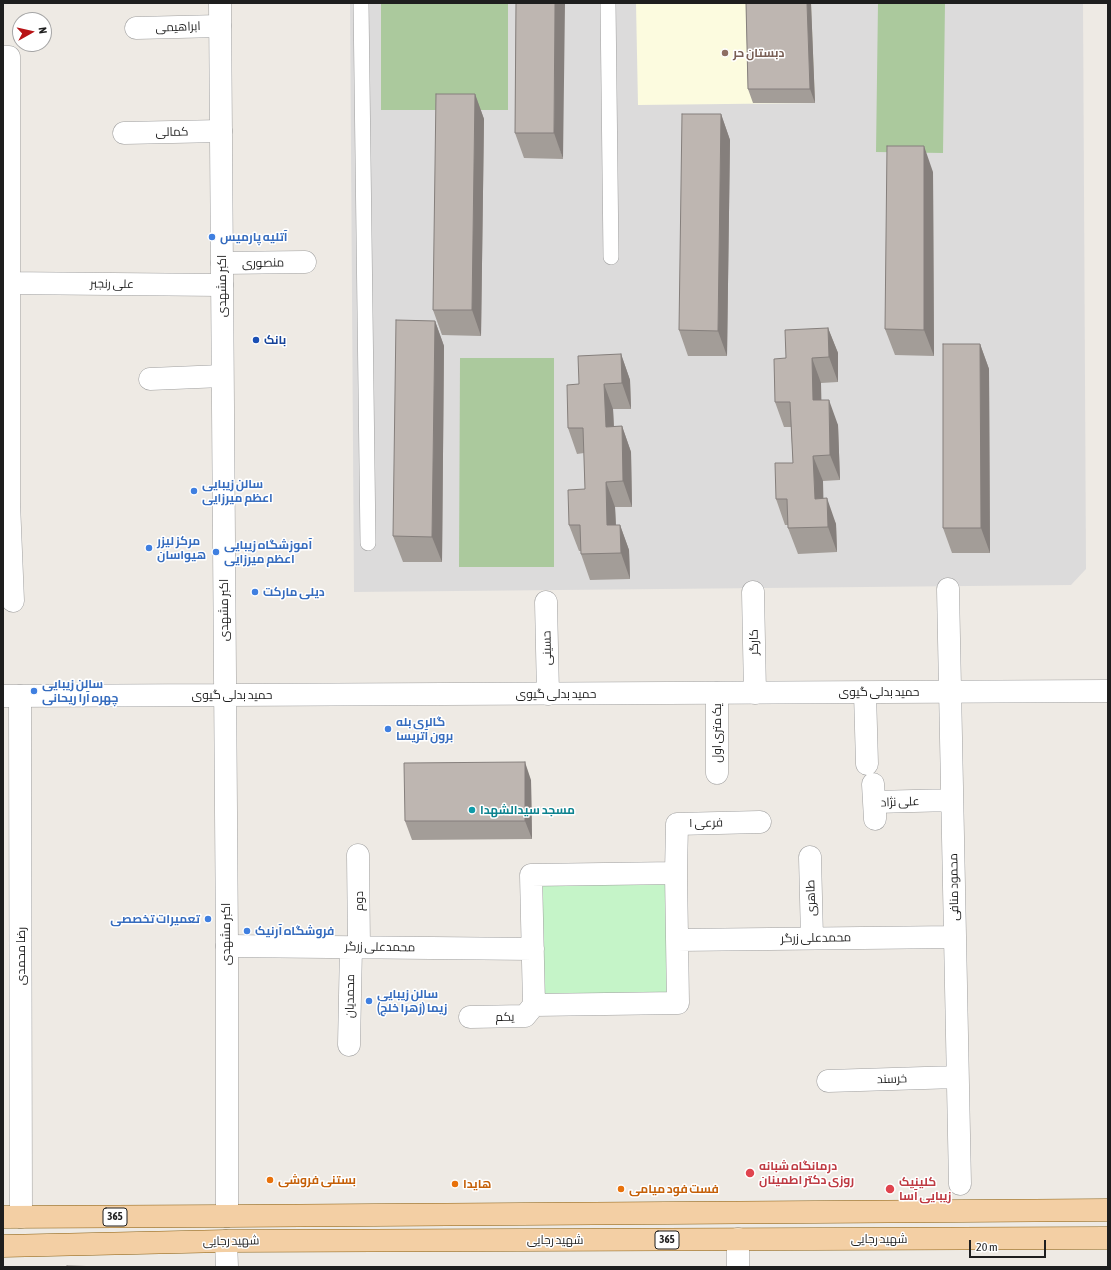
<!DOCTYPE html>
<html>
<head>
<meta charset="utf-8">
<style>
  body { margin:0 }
  #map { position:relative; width:1111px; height:1270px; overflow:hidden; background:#eeeae4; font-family:"Asap Condensed",sans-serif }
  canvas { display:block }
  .frame { position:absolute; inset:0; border:4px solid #1e1e1e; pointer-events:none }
  .north { position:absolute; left:12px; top:12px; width:40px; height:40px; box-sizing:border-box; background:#fff; border:1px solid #a5a5a5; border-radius:50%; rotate:82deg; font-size:11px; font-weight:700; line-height:16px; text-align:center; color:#1e1e1e }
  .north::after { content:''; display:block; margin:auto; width:14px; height:18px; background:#b81316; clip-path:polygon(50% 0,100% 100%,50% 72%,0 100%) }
  .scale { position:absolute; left:969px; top:1240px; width:77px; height:18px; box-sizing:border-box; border:2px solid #1e1e1e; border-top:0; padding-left:5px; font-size:12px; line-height:14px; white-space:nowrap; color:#1e1e1e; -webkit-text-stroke:3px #fff; paint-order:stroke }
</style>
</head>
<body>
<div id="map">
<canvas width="1111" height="1270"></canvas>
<div class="frame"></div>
<div class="north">N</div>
<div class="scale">20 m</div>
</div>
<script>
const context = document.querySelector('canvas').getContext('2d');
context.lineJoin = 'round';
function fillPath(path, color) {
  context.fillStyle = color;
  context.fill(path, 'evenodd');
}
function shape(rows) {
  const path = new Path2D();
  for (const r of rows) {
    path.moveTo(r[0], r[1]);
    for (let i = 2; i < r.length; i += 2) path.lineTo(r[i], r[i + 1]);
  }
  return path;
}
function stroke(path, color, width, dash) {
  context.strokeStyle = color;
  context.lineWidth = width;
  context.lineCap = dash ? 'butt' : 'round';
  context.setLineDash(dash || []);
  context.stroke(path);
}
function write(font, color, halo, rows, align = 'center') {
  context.font = font + ' "Asap Condensed",Cairo,sans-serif';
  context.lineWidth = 3;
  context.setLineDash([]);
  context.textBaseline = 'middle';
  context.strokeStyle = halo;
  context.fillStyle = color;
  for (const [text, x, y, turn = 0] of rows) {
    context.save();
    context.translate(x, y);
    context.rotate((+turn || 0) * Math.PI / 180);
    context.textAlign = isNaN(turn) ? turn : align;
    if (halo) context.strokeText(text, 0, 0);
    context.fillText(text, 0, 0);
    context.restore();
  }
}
fillPath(shape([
  [350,3,1083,3,1086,569,1071,585,354,592]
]), '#dcdbdb');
fillPath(shape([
  [636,3,811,3,815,103,638,105]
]), '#fcfbdf');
fillPath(shape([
  [381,3,508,3,508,110,381,110],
  [878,3,945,3,943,153,876,152],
  [460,358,554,358,554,567,459,567]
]), '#abc99d');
fillPath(shape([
  [532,876,676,876,676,1005,534,1005]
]), '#c5f4c8');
const service = shape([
  [361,3,368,543],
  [608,3,611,257]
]);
const minor = shape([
  [136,28,220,26],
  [3,57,9,57,9,503,13,601],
  [124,133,221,131],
  [222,263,305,262],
  [3,283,222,285],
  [150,379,222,376],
  [948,589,960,1184],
  [753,592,755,693],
  [546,602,548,694],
  [717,693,717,773],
  [865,693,867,764],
  [20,696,21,1217],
  [873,784,875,819,875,802,952,800],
  [358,855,359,947],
  [810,857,812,938],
  [676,873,678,1003,534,1005,531,875,676,873],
  [676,873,677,824,760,822],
  [677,940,955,937],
  [227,946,533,949],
  [470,1017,525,1016,534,1005],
  [349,1045,351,947],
  [828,1081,957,1077],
  [738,1239,738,1267]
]);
const tertiary = shape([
  [220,3,227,946,227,1216],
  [3,696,1108,691],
  [226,1241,227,1267]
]);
const primary = shape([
  [3,1217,227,1216,1108,1210],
  [3,1246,226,1241,1108,1238]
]);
stroke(service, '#9f9f9f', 16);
stroke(minor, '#9f9f9f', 23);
stroke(tertiary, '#9f9f9f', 23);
stroke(primary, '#895e0e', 23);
stroke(service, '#fff', 15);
stroke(minor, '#fff', 22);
stroke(tertiary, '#fff', 22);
stroke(primary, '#f3cfa4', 22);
fillPath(shape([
  [516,3,563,159,524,158,515,133],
  [746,3,811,3,815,103,753,103,748,89],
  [475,94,484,119,481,336,442,335,433,310],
  [721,114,730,140,727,356,688,356,679,330],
  [933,172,934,356,895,355,885,329],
  [435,321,444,346,442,562,403,562,393,536],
  [828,328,838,353,838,382,821,383,821,400,838,425,840,480,823,481,823,498,836,524,837,552,798,554,788,528,788,525,785,525,776,499,793,463,791,427,784,427,775,402,786,358],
  [980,344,989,369,990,553,952,553,943,528],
  [621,354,630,380,631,409,613,409,614,427,622,426,631,452,632,507,615,507,616,525,620,525,629,550,630,579,590,580,581,554,581,551,579,551,569,525,585,489,584,453,577,454,568,428,579,384],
  [531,780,532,839,412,840,405,821]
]), '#a39d98');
fillPath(shape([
  [555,3,565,3,563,159,554,133],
  [807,3,811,3,815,103,810,89],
  [475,94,484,119,481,336,472,310],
  [721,114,730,140,727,356,718,331],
  [924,146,933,172,934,356,924,330],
  [435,321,444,346,442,562,432,537],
  [828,328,838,353,838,382,829,357],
  [980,344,989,369,990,553,981,528],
  [621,354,630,380,631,409,622,383],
  [812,358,821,383,822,426,813,400],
  [604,384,613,409,615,452,606,427],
  [829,400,838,425,840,480,830,455],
  [622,426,631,452,632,507,623,481],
  [813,456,823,481,824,524,815,499],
  [606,482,615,507,617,550,607,525],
  [827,498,836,524,837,552,828,527],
  [620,525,629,550,630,579,621,553],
  [525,762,531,780,532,839,525,821]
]), '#857f7c');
const building = shape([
  [516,3,555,3,554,133,515,133,516,3],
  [746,3,807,3,810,89,748,89,746,3],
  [436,94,475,94,472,310,433,310,436,94],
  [682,114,721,114,718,331,679,330,682,114],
  [887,146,924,146,924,330,885,329,887,146],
  [396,320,435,321,432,537,393,536,396,320],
  [828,328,829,357,812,358,813,400,829,400,830,455,813,456,815,499,827,498,828,527,788,528,787,499,776,499,775,463,793,463,790,402,775,402,774,359,786,358,785,330,828,328],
  [943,344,980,344,981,528,943,528,943,344],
  [621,354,622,383,604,384,606,427,622,426,623,481,606,482,607,525,620,525,621,553,581,554,580,525,569,525,568,490,585,489,583,428,568,428,567,385,579,384,578,356,621,354],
  [525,762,525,821,405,821,404,763,525,762],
  [67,1266,105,1267,67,1267,67,1266]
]);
fillPath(building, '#beb6b1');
stroke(building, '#857f7c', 1);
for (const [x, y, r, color] of [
  [725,53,4,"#8d6e63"],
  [212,237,4,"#3f7fe0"],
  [256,340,4,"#1a4fb4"],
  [194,491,4,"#3f7fe0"],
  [149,548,4,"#3f7fe0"],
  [216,552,4,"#3f7fe0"],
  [255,592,4,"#3f7fe0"],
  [34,691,4,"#3f7fe0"],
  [388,729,4,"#3f7fe0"],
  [472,810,4,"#0f9aa8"],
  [208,919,4,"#3f7fe0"],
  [247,931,4,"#3f7fe0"],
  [369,1001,4,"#3f7fe0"],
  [750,1173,5,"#e0444e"],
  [270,1180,4,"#e8710a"],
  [455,1184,4,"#e8710a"],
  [621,1189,4,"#e8710a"],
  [890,1189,5,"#e0444e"]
]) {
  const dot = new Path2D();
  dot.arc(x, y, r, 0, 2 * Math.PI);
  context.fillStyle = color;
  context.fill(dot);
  stroke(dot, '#fff', 1.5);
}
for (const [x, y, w] of [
  [115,1217,24],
  [667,1240,24]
]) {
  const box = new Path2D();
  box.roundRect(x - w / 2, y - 9, w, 18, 3);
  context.fillStyle = '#fff';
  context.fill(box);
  stroke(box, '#1e1e1e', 1);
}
write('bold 11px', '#1e1e1e', null, [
  ["365",115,1217],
  ["365",667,1240]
]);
write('12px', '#1e1e1e', '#fff', [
  ["ابراهیمی",178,27,-2],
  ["کمالی",172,132,-1],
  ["منصوری",263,263,-1],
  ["علی رنجبر",112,284,1],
  ["اکبر مشهدی",222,286,-90],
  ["اکبر مشهدی",224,610,-90],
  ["کارگر",754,642,-91],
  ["حسینی",547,648,-91],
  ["حمید بدلی گیوی",879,692],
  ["حمید بدلی گیوی",556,694],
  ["حمید بدلی گیوی",232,695],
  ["یک متری اول",717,733,-90],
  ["علی نژاد",900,802,-2],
  ["فرعی ۱",706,823,-1],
  ["محمود منافی",954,887,-91],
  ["طاهری",811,898,-92],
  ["دوم",359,901,-90],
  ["اکبر مشهدی",226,934,-90],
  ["محمدعلی زرگر",816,938,-1],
  ["محمدعلی زرگر",380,947,1],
  ["رضا محمدی",21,956,-90],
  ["محمدیان",350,996,-89],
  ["یکم",505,1017,-1],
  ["خرسند",892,1079,-2],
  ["شهید رجایی",879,1239],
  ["شهید رجایی",555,1240],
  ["شهید رجایی",231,1241,-1]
]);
write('bold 12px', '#785e54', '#fff', [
  ["دبستان حر",733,53]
], 'left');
write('bold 12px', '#366cbe', '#fff', [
  ["آتلیه پارمیس",220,237],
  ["سالن زیبایی",202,484],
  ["اعظم میرزایی",202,498],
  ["مرکز لیزر",157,541],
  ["هیواسان",157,555],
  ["آموزشگاه زیبایی",224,545],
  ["اعظم میرزایی",224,559],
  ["دیلی مارکت",263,592],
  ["سالن زیبایی",42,684],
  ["چهره آرا ریحانی",42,698],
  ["گالری بله",396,722],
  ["برون آتریسا",396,736],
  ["تعمیرات تخصصی",200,919,"right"],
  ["فروشگاه آرنیک",255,931],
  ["سالن زیبایی",377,994],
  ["زیما (زهرا خلج)",377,1008]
], 'left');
write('bold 12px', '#164399', '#fff', [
  ["بانک",264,340]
], 'left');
write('bold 12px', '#0d838f', '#fff', [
  ["مسجد سیدالشهدا",480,810]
], 'left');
write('bold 12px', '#be3a42', '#fff', [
  ["درمانگاه شبانه",759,1166],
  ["روزی دکتر اطمینان",759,1180],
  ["کلینیک",899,1182],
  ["زیبایی آسا",899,1196]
], 'left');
write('bold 12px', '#c56008', '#fff', [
  ["بستنی فروشی",278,1180],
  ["هایدا",463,1184],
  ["فست فود میامی",629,1189]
], 'left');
</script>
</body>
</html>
